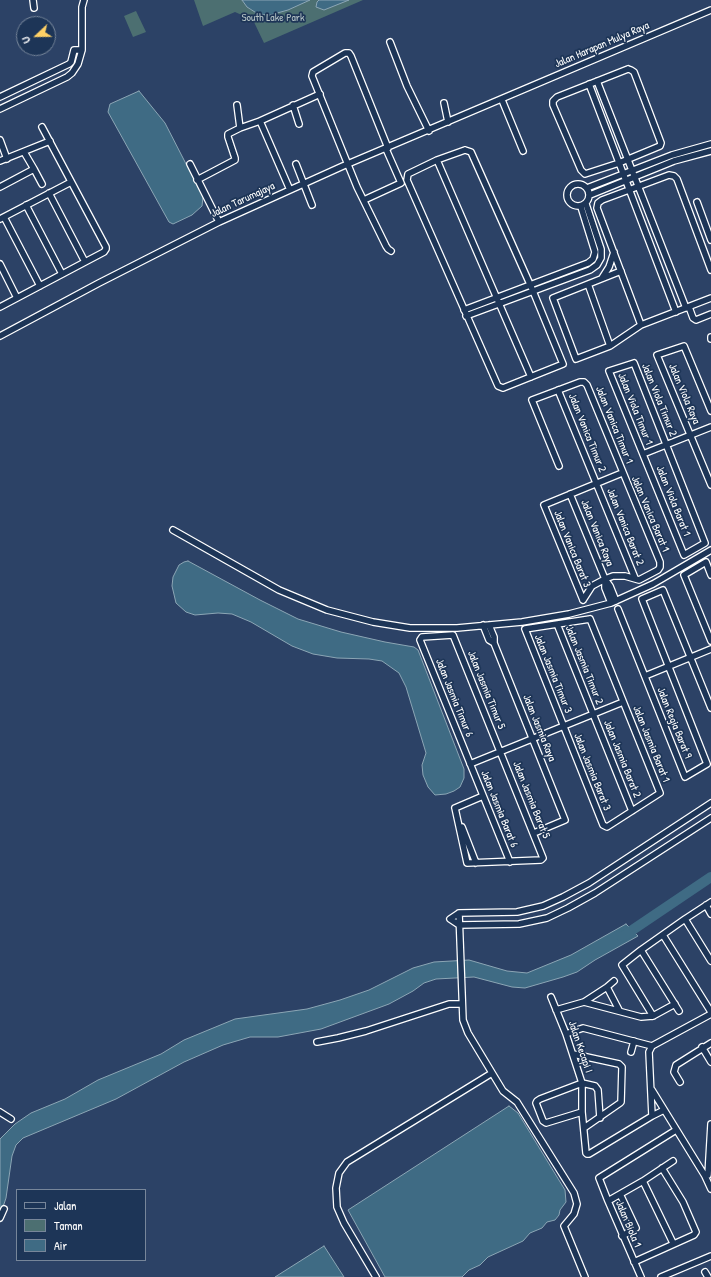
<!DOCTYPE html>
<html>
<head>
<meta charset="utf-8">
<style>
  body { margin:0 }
  #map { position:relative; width:711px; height:1277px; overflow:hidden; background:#2c4266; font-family:"Patrick Hand",sans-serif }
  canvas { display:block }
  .legend { position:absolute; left:16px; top:1189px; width:130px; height:72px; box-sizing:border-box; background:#1d3557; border:1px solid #77869a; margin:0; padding:5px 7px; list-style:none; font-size:12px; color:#fff }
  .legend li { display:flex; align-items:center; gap:8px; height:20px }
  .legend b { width:20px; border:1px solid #77869a }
  .north { position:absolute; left:16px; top:16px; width:40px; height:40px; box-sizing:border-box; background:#1d3557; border:1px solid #77869a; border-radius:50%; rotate:248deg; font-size:11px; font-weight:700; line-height:16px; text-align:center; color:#fff }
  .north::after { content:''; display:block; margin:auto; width:14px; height:18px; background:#ffd166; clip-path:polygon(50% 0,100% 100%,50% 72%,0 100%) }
</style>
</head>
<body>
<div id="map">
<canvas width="711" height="1277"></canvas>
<ul class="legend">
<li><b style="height:5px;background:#1d3557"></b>Jalan</li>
<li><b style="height:11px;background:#4c6f71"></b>Taman</li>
<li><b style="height:11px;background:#3f6b84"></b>Air</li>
</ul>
<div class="north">U</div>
</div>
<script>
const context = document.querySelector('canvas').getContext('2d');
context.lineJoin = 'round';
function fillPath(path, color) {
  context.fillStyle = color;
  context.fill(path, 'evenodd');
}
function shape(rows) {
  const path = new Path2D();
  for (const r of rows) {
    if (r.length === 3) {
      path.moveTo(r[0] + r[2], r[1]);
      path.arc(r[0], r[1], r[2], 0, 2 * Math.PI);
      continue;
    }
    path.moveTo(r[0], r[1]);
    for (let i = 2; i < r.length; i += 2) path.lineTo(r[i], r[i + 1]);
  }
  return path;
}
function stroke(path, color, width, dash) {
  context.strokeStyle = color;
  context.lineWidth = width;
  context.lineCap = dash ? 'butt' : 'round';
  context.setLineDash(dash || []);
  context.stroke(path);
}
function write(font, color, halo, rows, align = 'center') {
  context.font = font + ' "Patrick Hand",sans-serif';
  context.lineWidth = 3.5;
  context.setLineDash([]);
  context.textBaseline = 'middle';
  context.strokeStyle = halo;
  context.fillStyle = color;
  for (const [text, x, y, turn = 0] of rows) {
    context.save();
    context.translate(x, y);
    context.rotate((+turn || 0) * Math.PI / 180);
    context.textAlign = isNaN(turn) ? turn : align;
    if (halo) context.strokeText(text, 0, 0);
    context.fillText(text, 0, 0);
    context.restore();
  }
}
fillPath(shape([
  [194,0,363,0,264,43,253,20,235,12,203,26],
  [136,11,146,32,133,37,124,16]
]), '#4c6f71');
const water = shape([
  [242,0,310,0,288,10,270,15,258,14,247,7,242,0],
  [319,0,349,0,324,10,316,7,317,2,319,0],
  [139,91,165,123,203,197,202,206,192,215,173,224,169,222,108,112,110,104,139,91],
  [188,561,260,600,298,619,341,632,385,642,414,647,418,650,464,769,464,778,460,787,454,791,446,794,435,795,428,787,423,775,422,765,426,753,406,687,399,673,382,661,369,659,337,658,313,654,292,646,251,622,232,614,218,613,195,615,186,612,176,603,172,586,173,577,179,565,184,562,188,561],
  [626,924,638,936,595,960,577,972,563,977,525,988,512,987,474,977,436,979,424,983,413,991,389,1004,321,1029,278,1037,250,1037,223,1045,184,1062,116,1099,23,1138,16,1145,12,1156,6,1198,0,1216,0,1139,15,1124,31,1113,65,1099,98,1080,161,1054,184,1040,235,1019,307,1009,340,1000,369,990,413,968,434,962,469,960,507,971,527,973,571,955,626,924],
  [509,1106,518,1113,565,1190,566,1202,560,1210,559,1215,555,1220,547,1222,542,1228,530,1233,523,1241,488,1257,480,1265,469,1270,462,1277,385,1277,348,1210,509,1106],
  [324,1246,344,1277,275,1277,324,1246]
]);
fillPath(water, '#3f6b84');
stroke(water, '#8ca6b5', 1);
stroke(shape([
  [622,937,711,877]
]), '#3f6b84', 10);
const minor = shape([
  [33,0,34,8],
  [390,42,407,86,429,131],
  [628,69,631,70,634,72,661,143,660,146,619,163,585,174,581,170,553,105,553,101,557,97,628,69],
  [597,81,686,308],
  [589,84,676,312],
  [0,97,69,64,71,62,74,50,82,50],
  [502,100,523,151],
  [444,103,448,122],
  [293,105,299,124],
  [0,109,67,77,72,73,78,64,82,50,82,7,84,0],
  [240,128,260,121],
  [0,140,7,159],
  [388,148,351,56,349,53,345,53,313,72,312,76,357,187,386,246,388,249,391,251],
  [465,150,471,152,533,291,563,364,503,388,498,386,407,180,408,174,437,160,465,150],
  [24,152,34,169],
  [437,160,531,377],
  [0,161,50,141],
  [190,164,219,222],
  [296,164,312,205],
  [197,180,235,160,235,158,228,137,228,134,240,128,237,105],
  [578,195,11],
  [0,187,34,169,42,184],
  [587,188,672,155,711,144],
  [290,190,260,121,320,94],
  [49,193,85,262],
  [590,195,674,161,711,151],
  [364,200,401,183,386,149],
  [697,202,711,240],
  [26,205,62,274],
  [4,217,40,286],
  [0,219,71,182],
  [0,264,17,298],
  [621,271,553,298,576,359,610,346,641,325,711,298],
  [602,278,609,267,614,252],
  [588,284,610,346],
  [0,307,85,262,104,252,106,249,106,247,42,127],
  [689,307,693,318,696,320,711,314],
  [464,310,588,263,593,259,595,252,581,207],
  [466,316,590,270,597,265,601,258,601,249,586,204],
  [641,325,597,208,598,203,602,200,669,175,674,176,677,179,711,270],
  [0,336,99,283,219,222,343,166,711,10],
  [711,337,711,339],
  [634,363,705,543,684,555,609,371,634,363],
  [558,390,635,578],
  [711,411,684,346,657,355,711,485],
  [643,454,711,427],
  [559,466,532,400,580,382,584,382,587,385,660,562,660,567,658,570,639,580,625,576,613,576,605,579,592,586,583,600],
  [570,494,605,579,610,586,616,601],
  [173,530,279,590,327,610,373,622,410,628,457,628,522,622,569,614,611,603,653,584,711,550],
  [711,575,706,562,684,575,711,641],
  [605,579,605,588,611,603],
  [583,600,544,505,622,473],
  [618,609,685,777,707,764,642,599,663,590,711,708],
  [590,619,660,793,607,827,603,825,525,629,590,619],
  [557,624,632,811],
  [483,625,489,640,494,643],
  [489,625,494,637,494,643,565,820,534,833],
  [645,676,711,649],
  [470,764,623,702],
  [711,803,589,883,563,897,543,906,517,912,459,913,450,919,459,925,519,924,547,918,568,908,595,893,711,818],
  [455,808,467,863,541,860,543,858,453,635,422,637,420,640,510,862],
  [455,808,483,796],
  [462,827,476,863],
  [706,905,711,914],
  [459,913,463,1020,468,1033,503,1091,517,1102,574,1193,577,1204,574,1214,564,1226,585,1277],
  [685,919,711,902],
  [663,935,711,1012],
  [641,950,685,919,711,961],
  [607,987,619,1010],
  [551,997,566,1034,582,1083,582,1112,586,1153,587,1154,589,1154,652,1116,649,1052,652,1046,711,1014],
  [584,1002,641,1017,653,1016,622,965,641,950,679,1011],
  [556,1010,584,1002,607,987,614,981],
  [653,1016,675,1004],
  [566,1034,583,1028,652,1046],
  [317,1042,338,1038,366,1031,449,1004,462,1004],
  [702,1047,711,1062],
  [631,1052,634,1041],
  [573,1054,619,1064,622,1067,621,1102,620,1103,584,1128],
  [680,1082,674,1072,676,1065,711,1043],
  [652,1090,705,1176,711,1189],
  [0,1112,11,1119],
  [582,1112,546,1123,543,1121,536,1103,537,1101,540,1099,582,1083,595,1086,598,1090,600,1118],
  [652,1116,664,1110],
  [708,1175,711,1124],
  [643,1181,673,1161],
  [620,1194,636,1228,622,1236],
  [608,1201,643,1181,673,1243],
  [0,1218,4,1209],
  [634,1262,694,1235,696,1232,683,1202,662,1168],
  [705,1272,708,1277],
  [376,1277,344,1223,337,1207,336,1188,339,1173,347,1162,492,1073],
  [641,1277,608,1201,599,1178,676,1130],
  [661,1277,711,1256]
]);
stroke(minor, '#fff', 8);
stroke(minor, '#1d3557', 5.5);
write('11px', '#b7c5c6', '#1d3557', [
  ["South Lake Park",273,18]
]);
write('11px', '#fff', '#1d3557', [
  ["Jalan Harapan Mulya Raya",602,45,-23],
  ["Jalan Tarumajaya",243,200,-25],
  ["Jalan Viola Raya",684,394,67],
  ["Jalan Viola Timur 2",659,400,68],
  ["Jalan Viola Timur 1",635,409,68],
  ["Jalan Vanica Timur 1",614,425,68],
  ["Jalan Vanica Timur 2",587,433,68],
  ["Jalan Viola Barat 1",673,501,68],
  ["Jalan Vanica Barat 1",650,514,67],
  ["Jalan Vanica Barat 2",625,527,68],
  ["Jalan Vanica Raya",597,533,68],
  ["Jalan Vanica Barat 3",572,549,68],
  ["Jalan Jasmia Timur 2",584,665,68],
  ["Jalan Jasmia Timur 3",553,674,68],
  ["Jalan Jasmia Timur 5",486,690,68],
  ["Jalan Jasmia Timur 6",454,698,68],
  ["Jalan Regia Barat 9",674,723,68],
  ["Jalan Jasmia Raya",539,728,68],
  ["Jalan Jasmia Barat 1",651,744,68],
  ["Jalan Jasmia Barat 2",622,759,68],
  ["Jalan Jasmia Barat 3",592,772,68],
  ["Jalan Jasmia Barat 5",531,800,68],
  ["Jalan Jasmia Barat 6",499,809,68],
  ["Jalan Kecapi I",580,1047,71],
  ["Jalan Biola 1",628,1224,67]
]);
</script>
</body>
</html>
